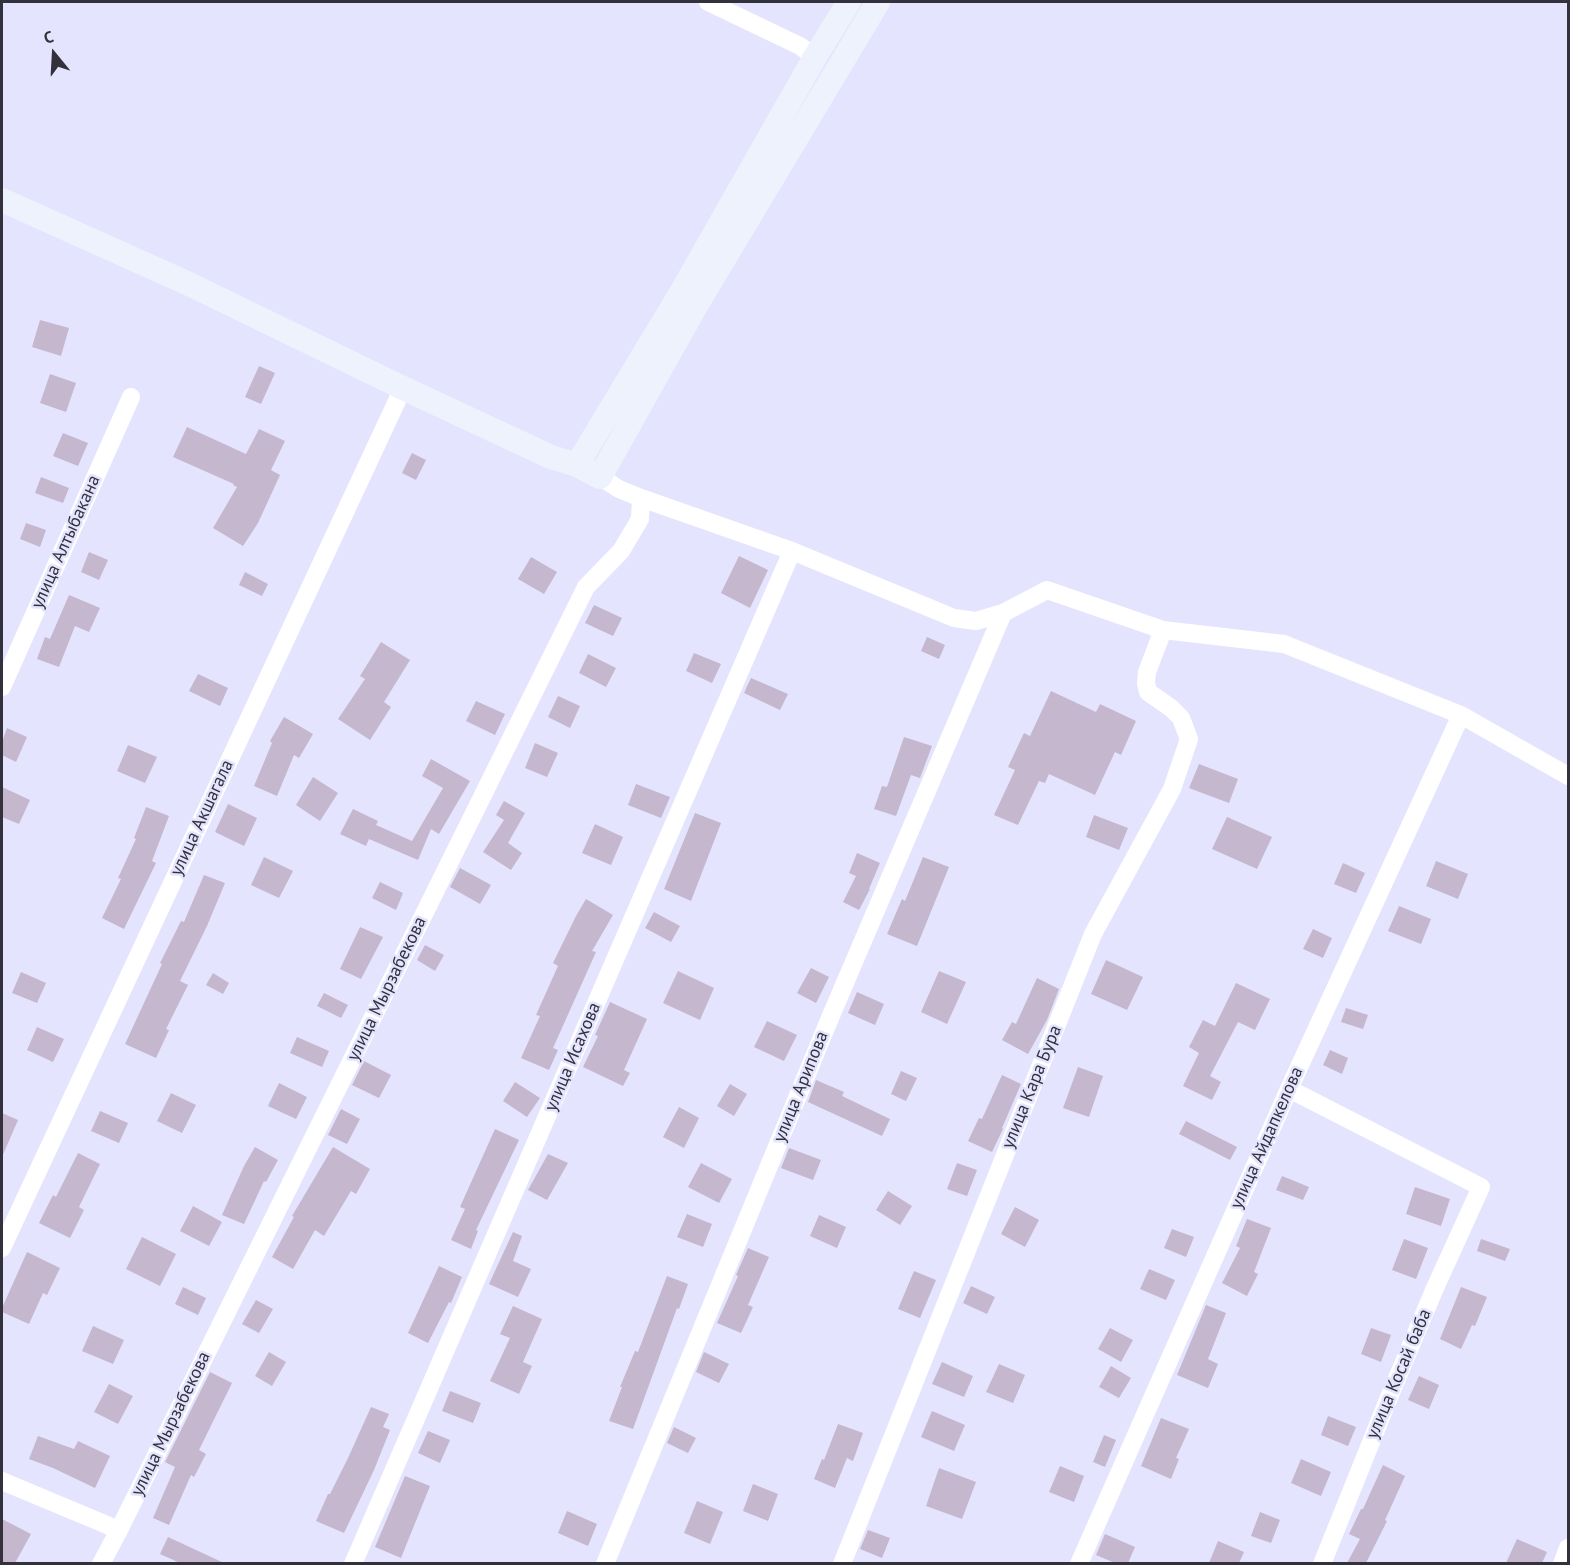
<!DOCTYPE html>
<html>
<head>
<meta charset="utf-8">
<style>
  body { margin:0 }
  #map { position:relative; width:1570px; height:1565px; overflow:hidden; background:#e5e4fe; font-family:"PT Sans",sans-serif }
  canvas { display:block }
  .frame { position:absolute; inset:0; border:3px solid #32313c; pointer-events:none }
  .north { position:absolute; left:24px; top:24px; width:60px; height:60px; -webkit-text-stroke:4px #e5e4fe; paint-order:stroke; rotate:342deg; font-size:16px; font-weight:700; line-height:24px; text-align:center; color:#32313c }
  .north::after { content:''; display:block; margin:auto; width:21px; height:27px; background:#32313c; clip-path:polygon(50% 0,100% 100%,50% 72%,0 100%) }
</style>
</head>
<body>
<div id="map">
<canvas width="1570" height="1565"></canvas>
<div class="frame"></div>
<div class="north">С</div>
</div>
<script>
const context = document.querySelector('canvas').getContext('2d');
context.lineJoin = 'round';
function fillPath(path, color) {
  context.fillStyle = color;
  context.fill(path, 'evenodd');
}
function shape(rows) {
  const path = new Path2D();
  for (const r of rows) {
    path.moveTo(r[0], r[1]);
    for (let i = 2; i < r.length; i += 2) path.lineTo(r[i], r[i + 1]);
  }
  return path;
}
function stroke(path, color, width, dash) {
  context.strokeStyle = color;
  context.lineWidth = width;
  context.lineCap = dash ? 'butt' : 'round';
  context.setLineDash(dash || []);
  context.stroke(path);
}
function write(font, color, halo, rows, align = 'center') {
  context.font = font + ' "PT Sans",sans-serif';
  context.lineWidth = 5;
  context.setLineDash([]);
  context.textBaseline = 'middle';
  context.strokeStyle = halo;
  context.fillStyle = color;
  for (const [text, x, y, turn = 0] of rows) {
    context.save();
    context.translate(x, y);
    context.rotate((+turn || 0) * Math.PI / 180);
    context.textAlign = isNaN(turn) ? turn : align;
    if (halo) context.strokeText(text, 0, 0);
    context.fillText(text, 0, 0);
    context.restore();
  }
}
fillPath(shape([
  [40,320,69,328,61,356,32,347],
  [259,366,275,373,261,404,245,397],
  [50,374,76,383,66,412,40,403],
  [187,427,246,454,259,429,285,441,271,470,280,475,258,523,243,546,213,528,237,487,233,485,234,484,173,457],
  [63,433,88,443,78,466,53,456],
  [412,453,426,460,416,480,402,473],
  [41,477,69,488,63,503,35,493],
  [26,523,46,530,40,547,20,539],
  [89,552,108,560,99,580,81,572],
  [739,556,768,570,750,608,721,593],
  [531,557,557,572,544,594,518,579],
  [245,572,268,584,262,596,239,585],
  [69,595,100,608,89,632,75,626,59,667,37,659,45,637,50,639],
  [594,605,622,618,613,636,585,623],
  [927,637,945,645,939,659,921,651],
  [381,642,410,660,384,702,391,707,370,740,338,719,365,679,360,676],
  [694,653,721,664,712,683,686,671],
  [588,654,616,668,606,687,579,673],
  [198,674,228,688,220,706,189,691],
  [751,678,788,694,780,710,744,693],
  [1051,691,1096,712,1100,704,1136,721,1121,755,1115,752,1095,795,1049,774,1045,783,1039,781,1018,825,994,815,1015,770,1008,767,1024,733,1030,736],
  [558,696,580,706,570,728,548,717],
  [476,701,505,714,495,735,466,721],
  [284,717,313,734,299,758,294,755,277,796,254,786,272,743,270,741],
  [7,728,27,737,16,762,2,755,2,742],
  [904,737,932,746,920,778,911,775,896,816,874,809,882,786,887,787],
  [535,743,558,753,547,777,525,768],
  [128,745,157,757,145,783,117,771],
  [431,759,470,781,439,834,431,829,418,860,369,839,366,846,340,834,353,809,378,821,376,825,412,841,443,788,422,776],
  [1199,764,1238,779,1229,803,1189,788],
  [313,777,338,793,320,821,296,805],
  [636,784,670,797,661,818,628,805],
  [2,787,30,800,19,824,2,817],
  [504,801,525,813,508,843,522,853,511,870,483,852,504,820,496,815],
  [228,804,257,818,244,846,215,832],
  [146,807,169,816,152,861,156,863,124,929,102,918,121,879,118,878,136,839,134,838],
  [695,813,721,823,691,901,664,889],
  [1094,815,1128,828,1119,850,1086,837],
  [1227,817,1272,837,1257,869,1212,849],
  [595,824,623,837,611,865,582,853],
  [857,853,880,863,869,889,870,889,859,910,843,902,856,876,849,873],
  [264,857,293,871,279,898,251,885],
  [923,857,949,867,917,946,887,934,902,899,905,901],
  [1436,861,1468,874,1458,899,1426,886],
  [1343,863,1365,873,1356,893,1334,884],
  [460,868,491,885,480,904,450,887],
  [204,875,225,883,207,926,180,981,188,985,166,1029,169,1030,156,1058,125,1044,162,964,160,963,181,921,184,922],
  [380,882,403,893,396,910,372,898],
  [586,899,613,915,592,951,596,952,553,1048,558,1050,549,1070,521,1058,540,1016,536,1015,558,966,553,963,576,916],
  [1399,906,1431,919,1421,944,1388,931],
  [654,912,680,926,671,942,645,928],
  [360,927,383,937,361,979,340,969],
  [1313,929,1332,938,1323,958,1303,949],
  [425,945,444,955,435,971,417,960],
  [1106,960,1143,977,1127,1010,1091,994],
  [811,968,829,977,816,1003,797,993],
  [678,971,714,988,700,1020,663,1003],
  [939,971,966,982,947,1024,921,1012],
  [21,972,46,983,37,1003,12,993],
  [213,973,229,983,223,994,206,985],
  [1037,978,1059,989,1047,1020,1028,1054,1002,1040,1012,1022,1016,1024],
  [1236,983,1270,999,1255,1030,1238,1022,1210,1076,1221,1082,1212,1100,1183,1086,1199,1053,1189,1047,1203,1020,1215,1026],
  [857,992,884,1004,875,1025,848,1013],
  [324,993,348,1005,341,1018,317,1006],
  [610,1002,647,1019,624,1070,630,1073,623,1086,583,1067,598,1036,595,1035],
  [1346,1008,1368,1015,1363,1029,1341,1022],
  [767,1021,797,1035,784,1061,754,1047],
  [37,1027,64,1039,53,1062,27,1050],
  [297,1037,329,1051,322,1067,290,1053],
  [1330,1050,1348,1058,1342,1074,1323,1065],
  [364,1061,391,1075,379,1098,352,1085],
  [1078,1067,1103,1076,1089,1117,1063,1108],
  [901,1071,917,1078,906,1101,891,1094],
  [1002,1075,1021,1084,1002,1128,1003,1129,992,1152,968,1141,979,1118,982,1119],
  [816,1080,844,1092,842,1096,890,1119,882,1136,808,1102],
  [515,1082,540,1098,527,1117,503,1101],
  [279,1083,307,1097,296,1119,268,1106],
  [730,1084,747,1094,734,1116,717,1106],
  [171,1093,196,1105,182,1133,157,1121],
  [679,1107,699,1118,684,1148,663,1137],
  [341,1109,360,1119,347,1144,328,1135],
  [100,1111,128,1123,119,1143,91,1131],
  [2,1113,18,1120,2,1157],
  [1186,1121,1237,1147,1230,1160,1179,1134],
  [495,1129,519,1140,476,1230,478,1231,471,1249,451,1240,465,1209,460,1207],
  [255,1147,278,1160,266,1182,264,1181,244,1224,222,1215,244,1166],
  [333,1147,370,1169,356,1194,351,1191,324,1236,315,1230,293,1269,272,1257,294,1217,292,1216],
  [789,1148,821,1160,813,1180,781,1168],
  [78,1153,100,1164,79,1207,84,1210,70,1238,39,1223,53,1195,56,1197],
  [548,1154,568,1163,547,1200,528,1190],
  [701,1163,732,1179,719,1203,688,1187],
  [957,1163,977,1170,967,1196,947,1189],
  [1282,1176,1309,1187,1303,1200,1276,1190],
  [1415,1187,1450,1199,1441,1226,1406,1214],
  [888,1191,912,1206,900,1225,876,1210],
  [193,1206,222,1222,209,1246,180,1231],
  [1015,1207,1039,1220,1025,1247,1001,1234],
  [687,1214,712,1224,703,1247,677,1237],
  [819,1215,846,1227,837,1248,810,1236],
  [1247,1219,1271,1228,1254,1272,1258,1274,1247,1296,1222,1283,1240,1248,1236,1246],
  [1172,1229,1194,1237,1186,1257,1164,1248],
  [513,1232,522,1236,513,1261,531,1269,518,1297,489,1284],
  [142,1237,176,1254,160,1286,126,1269],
  [1404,1239,1428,1248,1416,1279,1392,1270],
  [1481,1239,1510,1249,1505,1261,1477,1251],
  [748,1248,769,1257,748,1305,753,1307,741,1333,717,1323,738,1276,736,1275],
  [27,1252,60,1268,47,1295,43,1293,29,1324,2,1312,2,1308],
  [439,1266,462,1277,451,1303,449,1302,428,1343,408,1333],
  [1149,1269,1175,1280,1166,1300,1140,1289],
  [914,1271,936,1280,920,1318,898,1309],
  [667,1276,688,1284,679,1309,677,1308,633,1429,609,1421,622,1387,620,1387,635,1351,638,1352],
  [971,1286,995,1297,987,1314,963,1303],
  [183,1287,206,1298,198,1315,175,1304],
  [1461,1287,1487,1297,1475,1326,1472,1325,1461,1349,1440,1339],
  [256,1300,273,1309,259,1333,242,1324],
  [1206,1305,1226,1313,1208,1359,1218,1364,1208,1388,1177,1375],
  [513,1306,542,1319,523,1362,532,1366,519,1394,490,1381,510,1338,500,1334],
  [93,1326,124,1340,113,1364,82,1351],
  [1110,1328,1133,1340,1121,1362,1098,1349],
  [1371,1328,1391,1335,1381,1362,1361,1354],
  [269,1352,286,1362,272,1386,255,1376],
  [704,1352,729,1364,719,1383,696,1372],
  [942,1362,973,1376,964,1397,932,1384],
  [999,1364,1025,1375,1013,1403,986,1392],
  [1111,1366,1131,1378,1119,1398,1099,1387],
  [210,1372,232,1383,199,1450,206,1454,194,1477,191,1475,169,1525,153,1518,175,1467,165,1462],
  [1419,1376,1439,1385,1429,1409,1408,1400],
  [109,1384,133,1396,118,1424,94,1412],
  [450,1391,481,1403,473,1423,442,1411],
  [371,1407,389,1414,383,1427,390,1430,374,1470,344,1533,316,1521,328,1494,330,1494,348,1458],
  [932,1411,965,1425,954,1451,921,1437],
  [1328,1416,1356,1427,1348,1446,1321,1435],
  [1161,1418,1189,1429,1176,1458,1179,1459,1171,1479,1141,1466],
  [838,1424,863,1433,853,1461,847,1458,835,1488,814,1479,822,1459,824,1460],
  [674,1427,696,1438,688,1453,667,1443],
  [428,1431,450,1440,440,1463,418,1453],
  [1104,1435,1116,1440,1105,1467,1093,1462],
  [38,1436,74,1449,78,1441,110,1456,95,1488,53,1468,29,1459],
  [1301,1459,1331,1472,1321,1496,1291,1483],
  [1383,1465,1405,1476,1385,1520,1387,1521,1366,1563,1347,1563,1360,1539,1349,1534,1361,1509,1363,1509],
  [1060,1466,1084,1476,1074,1502,1049,1492],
  [939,1468,976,1482,962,1519,926,1506],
  [405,1476,430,1486,401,1558,375,1547],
  [753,1484,778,1494,768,1521,743,1511],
  [697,1501,723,1512,710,1544,684,1533],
  [567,1511,597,1524,588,1546,558,1533],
  [1260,1512,1280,1520,1271,1543,1251,1536],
  [2,1519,31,1534,15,1563,2,1563],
  [868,1530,890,1538,882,1558,860,1549],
  [1105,1534,1135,1547,1128,1563,1115,1563,1096,1555],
  [168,1537,224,1563,180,1563,160,1554],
  [1517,1539,1547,1552,1542,1563,1506,1563],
  [1218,1541,1244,1552,1239,1563,1209,1563]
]), '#c4b7ce');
stroke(shape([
  [708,2,800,46,815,57],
  [641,498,792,551,954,618,976,621,1003,613,1047,590,1163,630,1284,644,1461,715,1568,776],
  [2,687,131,397],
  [1289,1089,1481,1187,1435,1288,1390,1395,1322,1564],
  [2,1248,403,388],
  [2,1481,119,1530,101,1564],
  [119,1530,586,587,621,551,640,519,641,498,619,489,600,477],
  [353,1564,792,551],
  [605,1564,830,1018,1003,613],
  [842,1564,1093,934,1172,789,1189,739,1181,718,1171,708,1148,692,1146,683,1147,672,1163,630],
  [1079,1564,1289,1089,1461,715],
  [1562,1564,1568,1548]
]), '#fff', 18);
stroke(shape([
  [2,200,189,284,403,388,551,457,577,465,600,477,697,304,878,2],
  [577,465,682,291,815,57,849,2]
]), '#edf2fd', 24);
write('18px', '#32313c', '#e5e4fe', [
  ["улица Алтыбакана",66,542,-66],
  ["улица Акшагала",202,818,-65],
  ["улица Мырзабекова",387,989,-64],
  ["улица Исахова",573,1057,-67],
  ["улица Арипова",801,1087,-68],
  ["улица Кара Бура",1032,1087,-68],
  ["улица Айдапкелова",1267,1138,-66],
  ["улица Косай баба",1399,1374,-67],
  ["улица Мырзабекова",171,1424,-64]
]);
</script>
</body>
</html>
